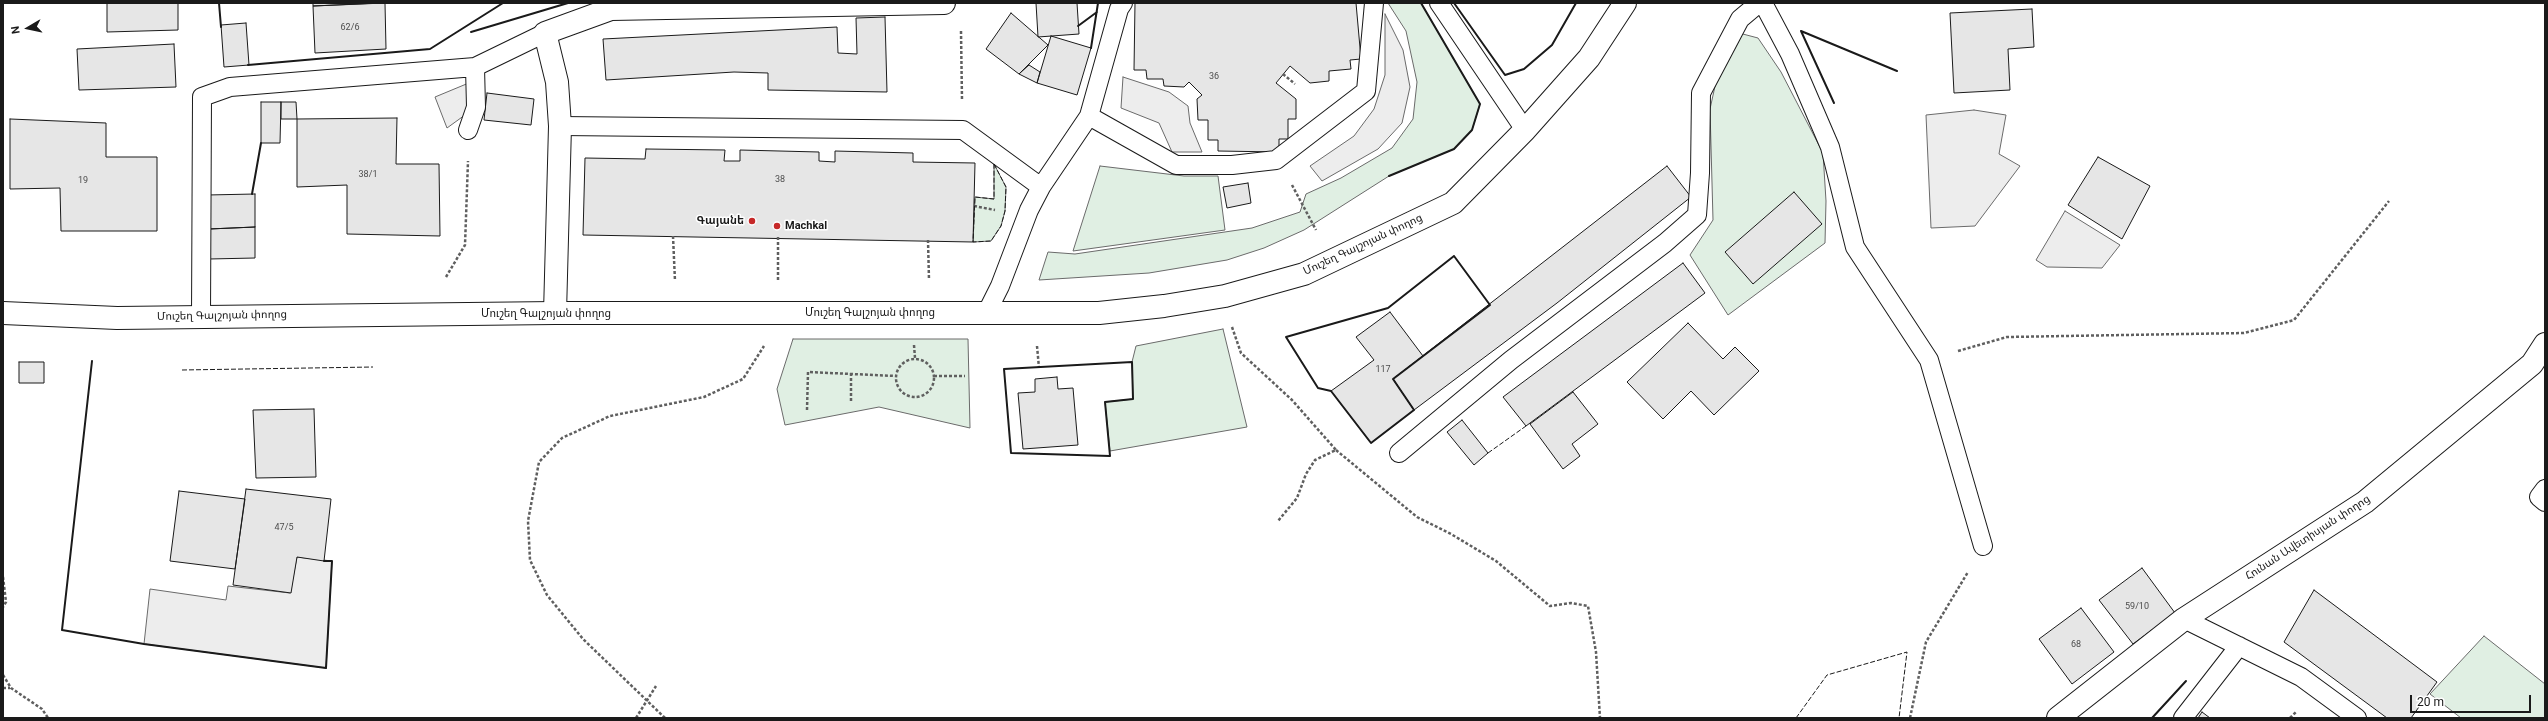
<!DOCTYPE html>
<html>
<head>
<meta charset="utf-8">
<style>
  body { margin:0 }
  #map { position:relative; width:2548px; height:721px; overflow:hidden; background:#fff; font-family:Roboto,sans-serif }
  canvas { display:block }
  .frame { position:absolute; inset:0; border:4px solid #1a1a1a; pointer-events:none }
  .north { position:absolute; left:8px; top:8px; width:40px; height:40px; -webkit-text-stroke:3px #fff; paint-order:stroke; rotate:261deg; font-size:11px; font-weight:700; line-height:16px; text-align:center; color:#1a1a1a }
  .north::after { content:''; display:block; margin:auto; width:14px; height:18px; background:#1a1a1a; clip-path:polygon(50% 0,100% 100%,50% 72%,0 100%) }
  .scale { position:absolute; left:2410px; top:695px; width:121px; height:18px; box-sizing:border-box; border:2px solid #1a1a1a; border-top:0; padding-left:5px; font-size:12px; line-height:14px; white-space:nowrap; color:#1a1a1a; -webkit-text-stroke:3px #fff; paint-order:stroke }
</style>
</head>
<body>
<div id="map">
<canvas width="2548" height="721"></canvas>
<div class="frame"></div>
<div class="north">N</div>
<div class="scale">20 m</div>
</div>
<script>
const context = document.querySelector('canvas').getContext('2d');
context.lineJoin = 'round';
function fillPath(path, color) {
  context.fillStyle = color;
  context.fill(path, 'evenodd');
}
function shape(rows) {
  const path = new Path2D();
  for (const r of rows) {
    if (r.length === 3) {
      path.moveTo(r[0] + r[2], r[1]);
      path.arc(r[0], r[1], r[2], 0, 2 * Math.PI);
      continue;
    }
    path.moveTo(r[0], r[1]);
    for (let i = 2; i < r.length; i += 2) path.lineTo(r[i], r[i + 1]);
  }
  return path;
}
function stroke(path, color, width, dash) {
  context.strokeStyle = color;
  context.lineWidth = width;
  context.lineCap = dash ? 'butt' : 'round';
  context.setLineDash(dash || []);
  context.stroke(path);
}
function write(font, color, halo, rows, align = 'center') {
  context.font = font + ' Roboto,"Noto Sans Armenian",sans-serif';
  context.lineWidth = 3;
  context.setLineDash([]);
  context.textBaseline = 'middle';
  context.strokeStyle = halo;
  context.fillStyle = color;
  for (const [text, x, y, turn = 0] of rows) {
    context.save();
    context.translate(x, y);
    context.rotate((+turn || 0) * Math.PI / 180);
    context.textAlign = isNaN(turn) ? turn : align;
    if (halo) context.strokeText(text, 0, 0);
    context.fillText(text, 0, 0);
    context.restore();
  }
}
const green = shape([
  [1388,3,1421,3,1480,104,1472,130,1454,149,1389,176,1304,230,1264,248,1227,260,1149,273,1039,280,1048,252,1075,254,1252,228,1300,212,1306,194,1341,178,1392,148,1413,119,1417,82,1406,31,1388,3],
  [1739,33,1758,38,1781,72,1823,153,1826,201,1825,243,1728,315,1690,255,1713,220,1710,109,1717,77,1739,33],
  [994,164,1006,187,1005,211,1001,226,991,241,973,242,975,197,994,199,994,164],
  [1100,166,1184,176,1218,176,1225,230,1073,251,1100,166],
  [1223,329,1247,427,1110,451,1105,402,1133,399,1132,362,1136,346,1223,329],
  [793,339,968,339,970,428,879,407,785,425,777,389,793,339],
  [2484,636,2545,684,2545,718,2461,718,2430,694,2484,636]
]);
fillPath(green, '#e0efe3');
stroke(green, '#6a6a6a', 1);
const parking = shape([
  [1385,14,1403,50,1410,87,1402,123,1378,149,1322,181,1310,166,1354,136,1374,109,1385,75,1385,14],
  [1123,77,1169,92,1188,106,1190,123,1202,152,1172,152,1159,123,1121,108,1123,77],
  [476,80,476,107,447,128,435,97,476,80],
  [1974,110,2006,115,1999,154,2020,166,1975,226,1931,228,1926,115,1974,110],
  [2065,211,2120,245,2102,268,2047,267,2036,260,2065,211],
  [297,557,332,561,326,668,144,644,150,589,226,600,228,586,290,593,297,557]
]);
fillPath(parking, '#ededed');
stroke(parking, '#6a6a6a', 1);
const building = shape([
  [107,3,178,3,178,30,107,32,107,3],
  [313,3,379,3,313,6,313,3],
  [385,3,386,49,315,53,313,6,385,3],
  [1036,3,1077,3,1079,34,1038,37,1036,3],
  [1135,3,1356,3,1361,59,1350,60,1351,69,1329,71,1329,81,1310,83,1290,66,1276,83,1296,99,1296,119,1288,119,1288,139,1279,139,1279,152,1218,151,1218,140,1208,140,1208,120,1198,120,1197,99,1202,95,1189,82,1184,87,1164,86,1163,79,1147,79,1146,70,1134,70,1135,3],
  [2032,9,2034,47,2008,49,2010,90,1954,93,1950,13,2032,9],
  [1011,13,1048,45,1019,74,986,49,1011,13],
  [885,17,887,92,768,90,768,73,734,72,606,80,603,39,837,27,838,53,857,54,856,18,885,17],
  [246,23,249,65,224,67,221,25,246,23],
  [1051,36,1091,48,1077,95,1037,83,1051,36],
  [174,44,176,87,79,90,77,49,174,44],
  [1029,65,1040,72,1037,83,1019,74,1029,65],
  [487,93,534,99,531,125,484,120,487,93],
  [261,102,281,102,280,143,261,143,261,102],
  [281,102,296,102,297,119,281,119,281,102],
  [397,118,396,164,439,164,440,236,347,234,347,185,297,187,297,119,397,118],
  [10,119,106,123,106,157,157,157,157,231,61,231,60,188,10,189,10,119],
  [646,149,725,150,724,161,740,161,740,150,819,152,819,161,835,162,835,151,913,153,913,162,975,163,973,242,583,235,585,158,645,159,646,149],
  [2098,157,2150,186,2122,239,2068,205,2098,157],
  [1667,166,1691,197,1557,303,1414,410,1393,379,1667,166],
  [1248,183,1251,203,1227,208,1223,187,1248,183],
  [1794,192,1822,224,1753,284,1725,252,1794,192],
  [255,194,255,227,209,229,207,195,255,194],
  [255,227,255,258,209,259,209,229,255,227],
  [1683,263,1705,293,1526,426,1503,397,1683,263],
  [1390,312,1423,356,1393,379,1414,410,1371,443,1331,391,1374,360,1356,337,1390,312],
  [1688,323,1723,359,1735,347,1759,371,1714,415,1691,391,1663,419,1627,382,1688,323],
  [19,362,44,362,44,383,19,383,19,362],
  [1057,377,1058,389,1073,388,1078,445,1023,449,1018,393,1035,392,1035,379,1057,377],
  [1573,392,1598,424,1572,444,1580,456,1563,469,1530,424,1573,392],
  [314,409,316,477,256,478,253,410,314,409],
  [1462,420,1488,453,1474,465,1447,432,1462,420],
  [246,489,331,499,324,561,297,557,291,593,233,585,246,489],
  [179,491,245,499,235,569,170,561,179,491],
  [2142,568,2175,613,2133,644,2099,600,2142,568],
  [2314,590,2437,682,2411,718,2387,718,2284,642,2314,590],
  [2081,608,2114,652,2072,684,2039,639,2081,608],
  [2202,712,2210,718,2198,718,2202,712]
]);
fillPath(building, '#e6e6e6');
stroke(building, '#1a1a1a', 1);
const service = shape([
  [1439,3,1525,130],
  [1763,3,1790,54,1830,147,1855,247,1929,360,1983,546],
  [1089,116,1176,165,1232,165,1276,160,1366,91,1374,3],
  [560,126,963,130,1041,187],
  [468,130,476,107,475,67],
  [986,314,1000,286,1029,210,1041,187,1089,116,1119,9,1123,3],
  [201,316,202,97,230,87,475,67,545,33],
  [1399,453,1511,360,1665,243,1697,215,1700,173,1701,93,1740,19,1759,3],
  [2545,489,2539,497,2545,502],
  [2184,619,2301,677,2357,718],
  [2183,718,2239,646]
]);
const minor = shape([
  [555,313,560,126,557,82,545,33,611,9,944,3],
  [2058,718,2184,619,2365,502,2532,364,2545,344]
]);
const tertiary = shape([
  [3,313,117,318,555,313,1099,313,1164,306,1225,296,1304,274,1453,203,1525,130,1589,58,1625,3]
]);
stroke(service, '#1a1a1a', 20);
stroke(minor, '#1a1a1a', 24);
stroke(tertiary, '#1a1a1a', 24);
stroke(shape([
  [961,31,962,100],
  [1283,74,1295,84],
  [1292,185,1316,230],
  [974,206,995,210],
  [673,236,675,281],
  [778,237,778,280],
  [928,240,929,280],
  [446,277,465,245,468,161],
  [1232,327,1241,353,1292,400,1336,450,1315,460,1306,474,1297,498,1278,521],
  [914,345,915,358],
  [1037,346,1039,368],
  [1958,351,2007,337,2244,333,2294,320,2389,201],
  [915,378,19],
  [934,376,965,376],
  [851,401,851,373],
  [807,410,808,372,896,376],
  [1336,450,1417,517,1451,534,1496,561,1550,606,1571,603,1588,606,1596,652,1600,718],
  [3,577,6,602,3,607],
  [3,675,11,688,42,709,48,718],
  [3,688,10,688],
  [636,718,656,686],
  [665,718,583,639,547,595,530,560,528,521,539,462,562,438,610,416,704,397,743,379,764,346],
  [1910,718,1926,642,1968,572],
  [2290,718,2296,712]
]), '#5f5f5f', 2.5, [3, 2]);
stroke(service, '#fff', 18);
stroke(minor, '#fff', 22);
stroke(tertiary, '#fff', 22);
stroke(shape([
  [994,164,1006,187,1005,211,1001,226,991,241,973,242,975,197,994,199,994,164],
  [182,370,373,367],
  [1488,453,1526,426],
  [1796,718,1827,675,1907,652,1899,718]
]), '#1a1a1a', 1, [5, 2]);
stroke(shape([
  [219,3,221,27],
  [1454,3,1505,75,1524,69,1552,45,1576,3],
  [1078,26,1097,12],
  [471,32,568,3],
  [1091,48,1098,3],
  [248,65,430,49,503,3],
  [1834,103,1801,31,1897,71],
  [1389,176,1454,149,1472,130,1480,104,1421,3],
  [252,194,261,143],
  [1454,256,1490,305,1393,379,1414,410,1371,443,1331,391,1318,388,1286,337,1388,308,1454,256],
  [92,361,62,630,144,644,326,668,332,561,324,561],
  [1132,362,1133,399,1105,402,1110,456,1011,453,1004,369,1132,362],
  [2152,718,2186,681]
]), '#1a1a1a', 2);
for (const [x, y, r, color] of [
  [752,221,4,"#c62828"],
  [777,226,4,"#c62828"]
]) {
  const dot = new Path2D();
  dot.arc(x, y, r, 0, 2 * Math.PI);
  context.fillStyle = color;
  context.fill(dot);
  stroke(dot, '#fff', 1.5);
}
write('9px', '#4d4d4d', null, [
  ["62/6",350,28],
  ["36",1214,77],
  ["38/1",368,175],
  ["38",780,180],
  ["19",83,181],
  ["117",1383,370],
  ["47/5",284,528],
  ["59/10",2137,607],
  ["68",2076,645]
]);
write('bold 11px', '#1a1a1a', '#fff', [
  ["Գայանե",744,221],
  ["Machkal",785,226,"left"]
], 'right');
write('11px', '#1a1a1a', '#fff', [
  ["Մուշեղ Գալշոյան փողոց",1363,245,-25],
  ["Մուշեղ Գալշոյան փողոց",870,313],
  ["Մուշեղ Գալշոյան փողոց",546,314],
  ["Մուշեղ Գալշոյան փողոց",222,316,-1],
  ["Հունան Ավետիսյան փողոց",2308,538,-33]
]);
</script>
</body>
</html>
